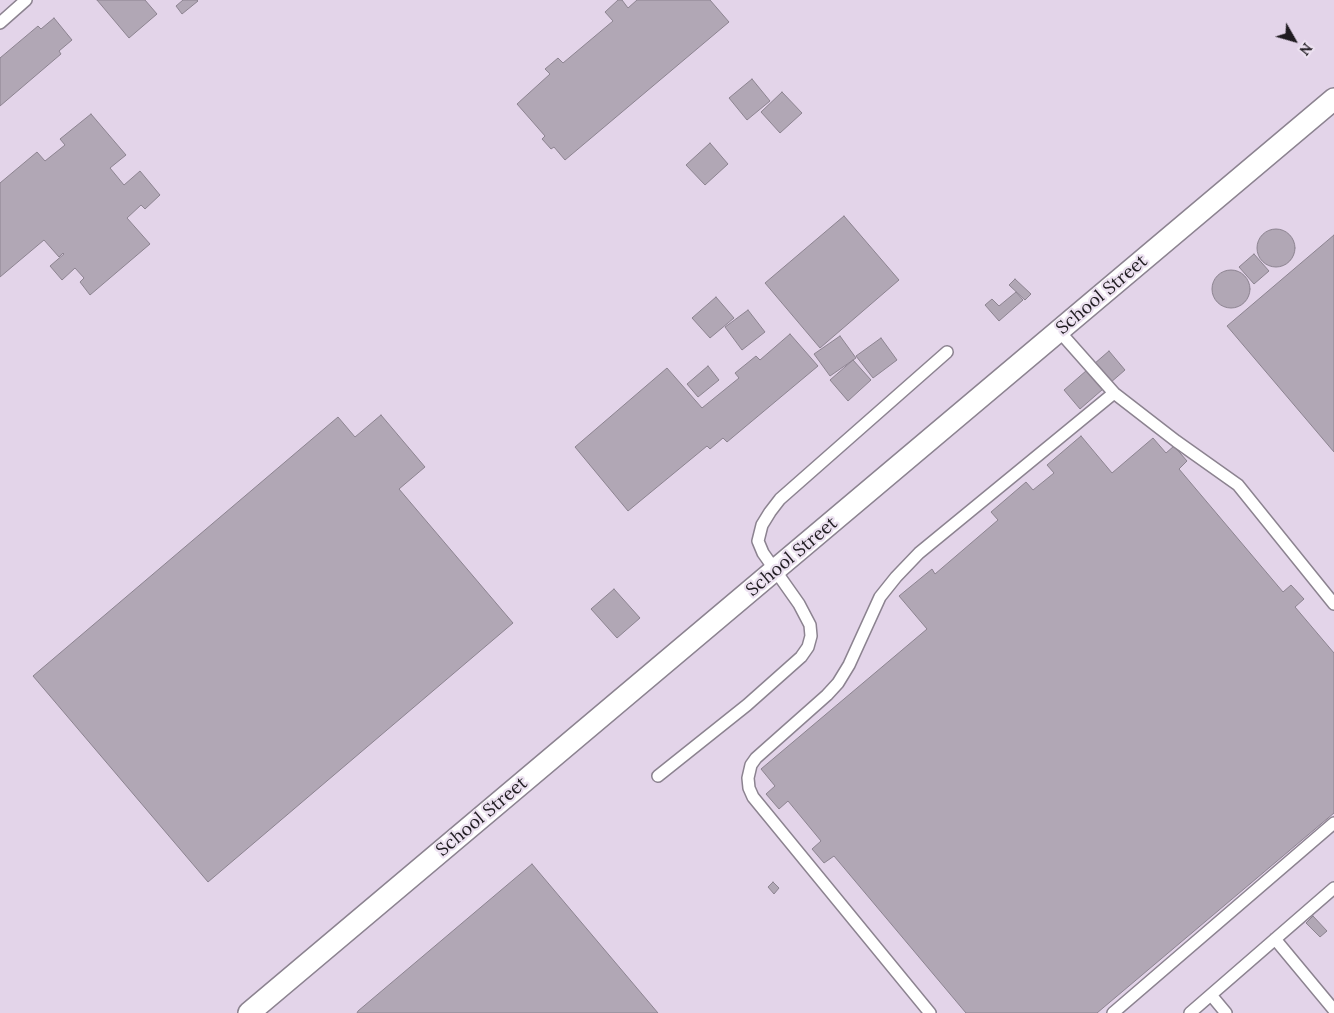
<!DOCTYPE html>
<html>
<head>
<meta charset="utf-8">
<style>
  body { margin:0 }
  #map { position:relative; width:1334px; height:1013px; overflow:hidden; background:#ece1f0; font-family:Lora,serif }
  canvas { display:block }
  .north { position:absolute; left:1269px; top:15px; width:50px; height:50px; -webkit-text-stroke:4px #ece1f0; paint-order:stroke; rotate:128deg; font-size:14px; font-weight:700; line-height:20px; text-align:center; color:#1f1b20 }
  .north::after { content:''; display:block; margin:auto; width:18px; height:22px; background:#1f1b20; clip-path:polygon(50% 0,100% 100%,50% 72%,0 100%) }
</style>
</head>
<body>
<div id="map">
<canvas width="1334" height="1013"></canvas>
<div class="north">N</div>
</div>
<script>
const context = document.querySelector('canvas').getContext('2d');
context.lineJoin = 'round';
function fillPath(path, color) {
  context.fillStyle = color;
  context.fill(path, 'evenodd');
}
function shape(rows) {
  const path = new Path2D();
  for (const r of rows) {
    if (r.length === 3) {
      path.moveTo(r[0] + r[2], r[1]);
      path.arc(r[0], r[1], r[2], 0, 2 * Math.PI);
      continue;
    }
    path.moveTo(r[0], r[1]);
    for (let i = 2; i < r.length; i += 2) path.lineTo(r[i], r[i + 1]);
  }
  return path;
}
function stroke(path, color, width, dash) {
  context.strokeStyle = color;
  context.lineWidth = width;
  context.lineCap = dash ? 'butt' : 'round';
  context.setLineDash(dash || []);
  context.stroke(path);
}
function write(font, color, halo, rows, align = 'center') {
  context.font = font + ' Lora,serif';
  context.lineWidth = 4.5;
  context.setLineDash([]);
  context.textBaseline = 'middle';
  context.strokeStyle = halo;
  context.fillStyle = color;
  for (const [text, x, y, turn = 0] of rows) {
    context.save();
    context.translate(x, y);
    context.rotate((+turn || 0) * Math.PI / 180);
    context.textAlign = isNaN(turn) ? turn : align;
    if (halo) context.strokeText(text, 0, 0);
    context.fillText(text, 0, 0);
    context.restore();
  }
}
fillPath(shape([
  [0,0,1334,0,1334,1013,0,1013]
]), '#e3d4e9');
const building = shape([
  [97,0,145,0,157,14,129,38,97,0],
  [183,0,197,0,198,1,182,14,176,6,183,0],
  [618,0,622,0,628,8,637,0,710,0,729,22,565,160,554,147,551,149,542,139,545,136,517,104,550,74,545,69,558,58,563,63,613,21,605,12,618,0],
  [54,18,72,40,59,51,61,54,0,106,0,58,38,26,41,29,54,18],
  [752,79,770,101,747,120,729,98,752,79],
  [782,92,802,113,780,133,761,112,782,92],
  [91,114,126,155,110,168,124,185,140,171,160,195,145,209,141,205,127,218,150,244,90,295,80,282,84,278,75,268,62,280,50,266,64,254,63,253,59,257,44,240,0,277,0,183,37,152,45,161,65,145,60,139,91,114],
  [710,143,728,164,705,185,686,165,710,143],
  [844,216,899,280,820,348,765,283,844,216],
  [1276,248,19],
  [1334,235,1334,452,1227,326,1334,235],
  [1254,254,1269,271,1254,284,1239,267,1254,254],
  [1231,289,19],
  [1015,279,1031,294,1025,300,1009,285,1015,279],
  [1016,292,1023,300,999,321,985,305,992,299,999,306,1016,292],
  [716,297,734,318,710,338,692,318,716,297],
  [748,310,765,332,742,350,725,327,748,310],
  [790,334,818,366,727,442,723,438,710,449,707,446,628,511,575,447,667,368,702,408,739,378,735,373,756,356,760,360,790,334],
  [840,336,856,358,830,376,814,354,840,336],
  [881,338,897,360,873,378,856,356,881,338],
  [1109,351,1125,370,1080,409,1064,390,1109,351],
  [853,360,871,380,848,401,830,380,853,360],
  [708,366,719,380,698,397,687,384,708,366],
  [381,415,425,467,399,489,513,623,208,882,33,676,338,417,355,437,381,415],
  [1081,436,1112,473,1153,438,1166,453,1174,446,1187,461,1179,469,1283,592,1291,585,1304,599,1295,607,1334,653,1334,813,1097,1013,966,1013,834,856,824,863,812,849,821,841,788,801,779,809,766,794,775,786,761,769,927,629,899,596,932,569,935,574,998,520,991,512,1026,482,1033,490,1054,473,1047,465,1081,436],
  [614,589,640,618,617,638,591,609,614,589],
  [532,864,658,1013,357,1013,358,1011,532,864],
  [773,882,779,888,774,894,768,887,773,882],
  [1313,916,1327,931,1320,937,1306,923,1313,916]
]);
fillPath(building, '#b1a7b5');
stroke(building, '#8d8491', 1);
const lane = shape([
  [0,23,26,0],
  [1059,331,1114,393,1176,441,1238,485,1334,604],
  [658,776,747,705,801,657,808,647,811,636,810,625,799,604,763,553,758,541,762,525,770,512,780,499,947,352],
  [1275,939,1334,1010],
  [1211,995,1226,1013],
  [930,1013,753,797,749,788,748,778,751,765,756,758,827,695,838,683,849,665,880,597,896,577,919,553,1114,393],
  [1113,1013,1334,823],
  [1190,1013,1334,888]
]);
const street = shape([
  [249,1013,1334,99]
]);
stroke(lane, '#8c8390', 14);
stroke(street, '#8c8390', 24);
stroke(lane, '#fff', 11);
stroke(street, '#fff', 21);
write('18px', '#1f1b20', '#ece1f0', [
  ["School Street",1102,295,-40],
  ["School Street",792,557,-40],
  ["School Street",482,817,-40]
]);
</script>
</body>
</html>
